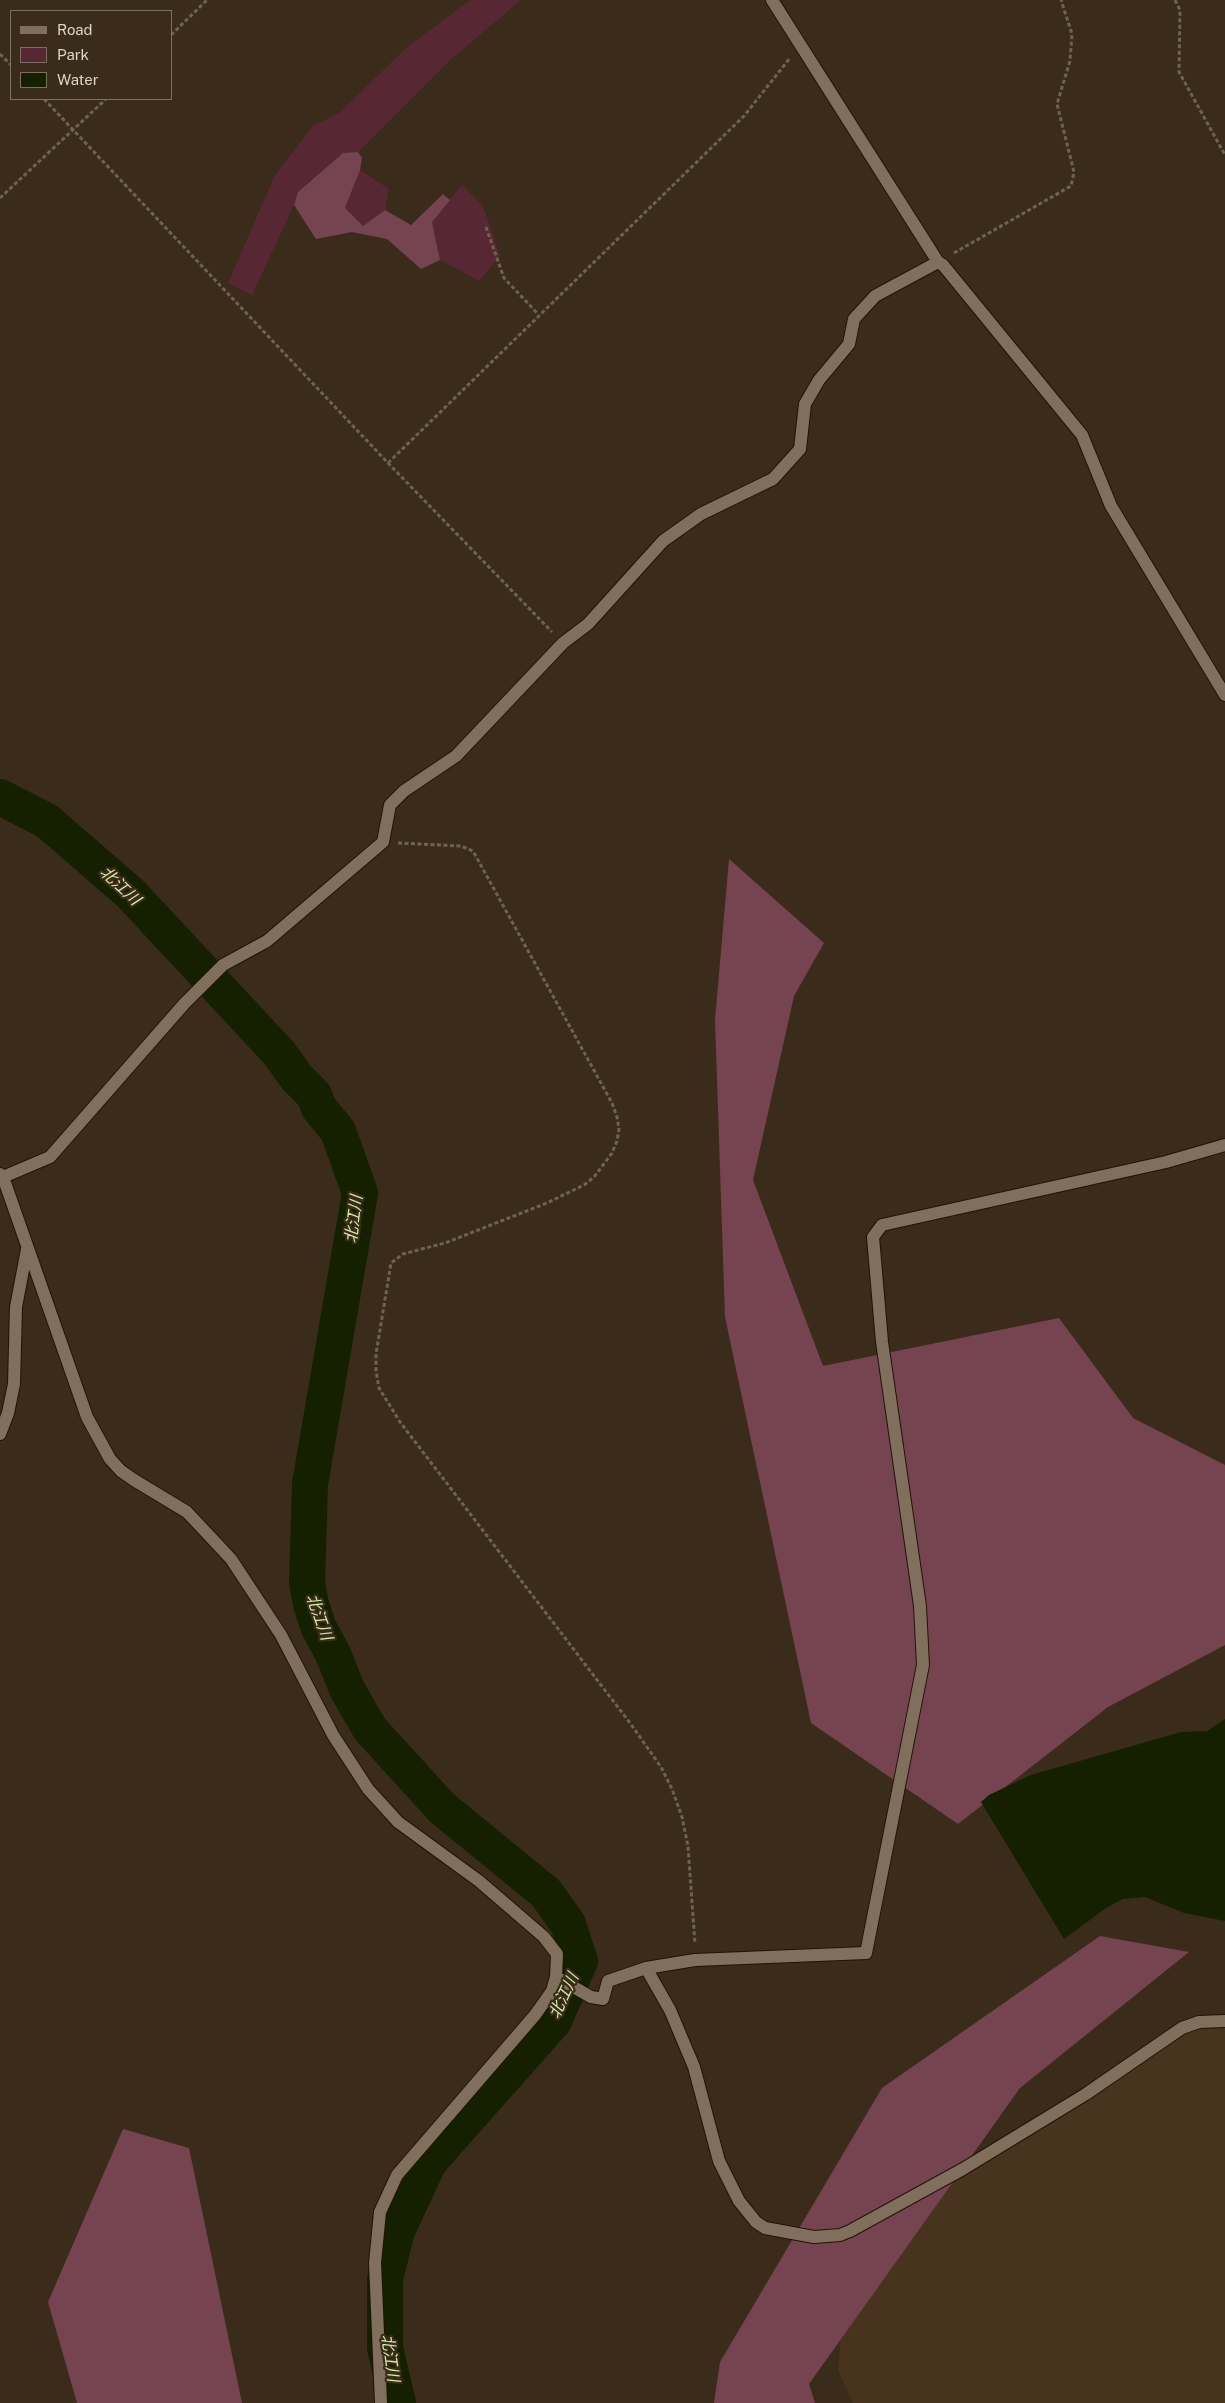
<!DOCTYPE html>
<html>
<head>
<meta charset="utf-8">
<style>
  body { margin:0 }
  #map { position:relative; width:1225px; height:2403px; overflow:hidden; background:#3b2b1b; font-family:"Public Sans",sans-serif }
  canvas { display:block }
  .legend { position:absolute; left:10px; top:10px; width:162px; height:90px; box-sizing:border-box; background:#3b2b1b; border:1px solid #7c6f61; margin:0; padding:6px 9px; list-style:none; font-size:15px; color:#ded4ca }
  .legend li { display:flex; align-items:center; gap:10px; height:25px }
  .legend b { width:25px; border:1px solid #7c6f61 }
</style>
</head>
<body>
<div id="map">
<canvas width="1225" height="2403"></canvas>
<ul class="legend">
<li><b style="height:6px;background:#816f5d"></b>Road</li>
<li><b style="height:14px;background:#572834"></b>Park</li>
<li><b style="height:14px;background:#142000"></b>Water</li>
</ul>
</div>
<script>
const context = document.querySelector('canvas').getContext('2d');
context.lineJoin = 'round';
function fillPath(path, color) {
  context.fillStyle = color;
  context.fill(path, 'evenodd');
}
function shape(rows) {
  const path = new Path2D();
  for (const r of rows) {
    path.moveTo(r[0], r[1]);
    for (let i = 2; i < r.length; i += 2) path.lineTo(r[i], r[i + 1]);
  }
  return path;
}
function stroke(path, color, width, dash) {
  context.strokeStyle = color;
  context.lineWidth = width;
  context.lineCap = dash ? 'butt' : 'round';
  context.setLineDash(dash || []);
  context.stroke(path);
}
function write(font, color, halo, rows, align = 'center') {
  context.font = font + ' "Public Sans","Noto Sans JP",sans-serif';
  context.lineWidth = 4.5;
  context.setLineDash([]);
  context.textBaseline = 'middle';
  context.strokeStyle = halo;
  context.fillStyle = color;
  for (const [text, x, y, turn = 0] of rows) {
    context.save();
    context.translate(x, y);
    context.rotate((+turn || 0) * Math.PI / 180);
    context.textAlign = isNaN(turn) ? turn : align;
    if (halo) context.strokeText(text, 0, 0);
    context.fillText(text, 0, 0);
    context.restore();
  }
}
fillPath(shape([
  [1225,2021,1225,2403,853,2403,838,2370,850,2231,963,2169,1173,2033]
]), '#48331e');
fillPath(shape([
  [470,0,521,0,450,60,358,152,343,153,298,192,294,205,252,295,228,283,275,175,313,126,339,113,406,48],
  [360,170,389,189,385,210,363,226,345,208],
  [462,185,483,206,500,256,479,281,440,260,432,221]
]), '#572834');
fillPath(shape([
  [358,152,362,158,360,170,345,208,363,226,385,210,411,225,443,194,450,200,432,222,440,260,421,269,387,239,352,232,316,239,294,205,298,192,343,153],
  [729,859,824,943,794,996,753,1180,823,1366,1059,1318,1133,1418,1225,1465,1225,1645,1108,1707,958,1824,811,1723,725,1317,715,1020],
  [1100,1936,1189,1952,1020,2088,809,2384,815,2403,714,2403,720,2362,882,2088],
  [123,2129,189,2148,242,2403,77,2403,48,2302]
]), '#764450');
fillPath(shape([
  [1225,1719,1225,1921,1184,1913,1145,1897,1123,1899,1106,1908,1064,1939,981,1802,989,1795,1031,1775,1181,1732,1207,1731]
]), '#142000');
stroke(shape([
  [0,797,47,821,131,894,279,1053,297,1078,314,1095,319,1108,338,1131,360,1193,310,1484,307,1583,311,1604,318,1626,333,1654,347,1689,370,1729,442,1808,546,1893,568,1924,580,1961,554,2021,429,2162,397,2231,385,2279,385,2348,398,2403]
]), '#142000', 36);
const street = shape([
  [772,0,938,262,943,265,1082,435,1111,506,1225,695],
  [0,1174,3,1177,87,1417,110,1459,121,1471,134,1480,187,1512,231,1559,281,1635,333,1735,368,1789,398,1822,479,1881,544,1937,557,1954,556,1977,552,1991,535,2015,397,2175,380,2212,375,2263,381,2403],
  [3,1177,50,1157,184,1004,223,965,267,941,383,842,390,805,404,791,456,756,563,643,588,624,663,541,701,514,773,479,800,449,805,404,819,380,849,344,854,319,875,296,938,262],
  [0,1434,8,1413,14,1384,16,1307,27,1249],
  [646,1968,670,2010,694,2067,719,2161,739,2201,756,2222,765,2228,814,2237,840,2235,850,2231,963,2169,1086,2094,1182,2028,1199,2022,1225,2021],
  [556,1977,591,1997,603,1999,608,1981,646,1968,695,1960,866,1953,923,1665,920,1606,882,1342,873,1237,882,1225,1166,1162,1225,1145]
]);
stroke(street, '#221304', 14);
stroke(shape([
  [1175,0,1180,10,1179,72,1225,155],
  [171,35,207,0],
  [0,54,11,65],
  [44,99,388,463,552,632],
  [0,198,106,99],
  [486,227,504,278,538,314],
  [954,253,1071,186,1074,172,1057,104,1070,61,1072,34,1061,0],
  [388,463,744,116,790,58],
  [398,843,461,846,473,851,612,1103,617,1117,619,1129,617,1141,612,1153,594,1177,584,1185,547,1203,445,1243,403,1254,391,1263,376,1354,376,1371,379,1388,400,1422,630,1723,661,1767,672,1789,682,1817,688,1846,695,1944]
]), '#706253', 3, [4, 2.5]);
stroke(street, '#816f5d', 12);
write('italic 16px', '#d1f0a6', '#3b2b1b', [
  ["北江川",120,886,43],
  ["北江川",354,1219,-83],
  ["北江川",319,1617,70],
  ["北江川",564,1996,-65],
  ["北江川",390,2358,82]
]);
</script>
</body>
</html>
